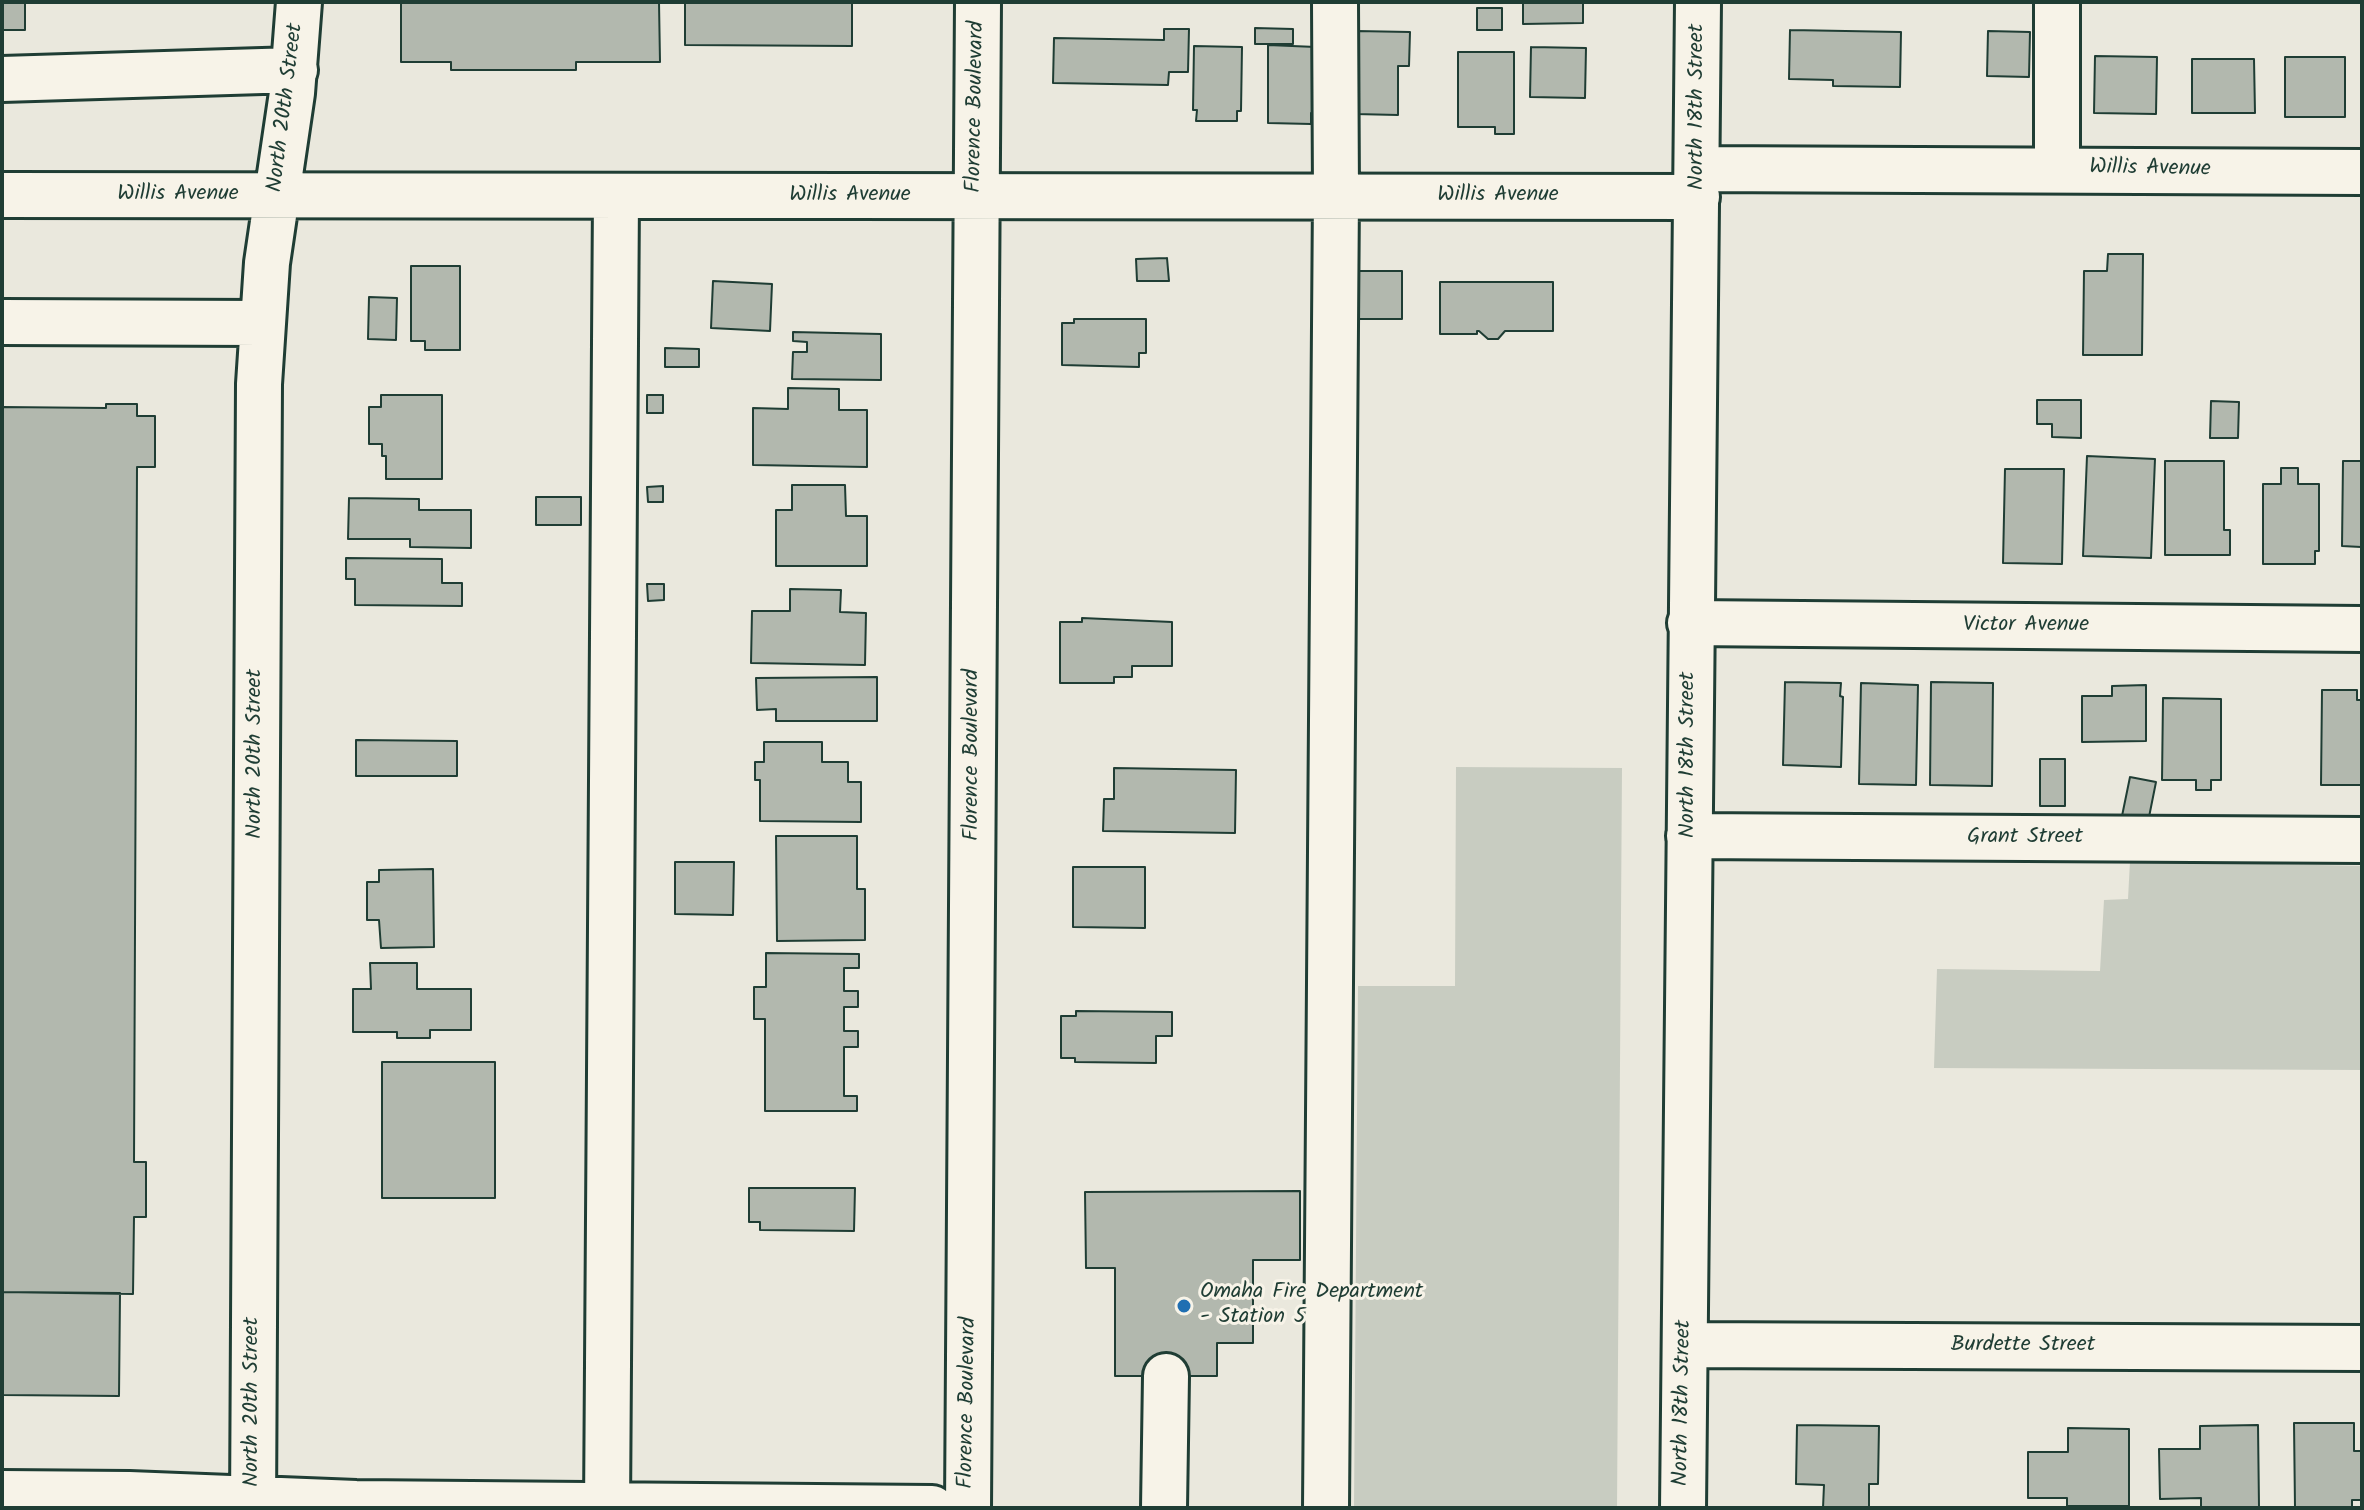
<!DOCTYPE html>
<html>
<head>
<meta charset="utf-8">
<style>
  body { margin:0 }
  #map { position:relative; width:2364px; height:1510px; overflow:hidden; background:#eae8dd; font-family:Kalam,sans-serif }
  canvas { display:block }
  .frame { position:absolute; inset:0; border:4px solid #1f3d34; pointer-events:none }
</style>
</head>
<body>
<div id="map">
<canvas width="2364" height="1510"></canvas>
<div class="frame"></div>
</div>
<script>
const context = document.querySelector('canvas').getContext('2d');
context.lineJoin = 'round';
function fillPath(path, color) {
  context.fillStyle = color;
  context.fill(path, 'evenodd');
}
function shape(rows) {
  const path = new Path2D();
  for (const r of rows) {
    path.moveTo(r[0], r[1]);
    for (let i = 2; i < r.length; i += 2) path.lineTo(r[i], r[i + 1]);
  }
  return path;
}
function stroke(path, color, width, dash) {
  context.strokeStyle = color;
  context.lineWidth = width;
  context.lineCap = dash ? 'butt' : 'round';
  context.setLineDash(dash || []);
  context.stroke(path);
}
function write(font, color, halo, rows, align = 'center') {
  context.font = font + ' Kalam,sans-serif';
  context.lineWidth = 6;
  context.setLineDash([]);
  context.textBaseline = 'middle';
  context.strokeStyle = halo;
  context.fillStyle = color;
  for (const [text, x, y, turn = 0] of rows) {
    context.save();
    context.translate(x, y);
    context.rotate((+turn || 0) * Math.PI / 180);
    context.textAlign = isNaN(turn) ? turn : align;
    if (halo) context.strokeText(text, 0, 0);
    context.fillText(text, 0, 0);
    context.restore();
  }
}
fillPath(shape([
  [1456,767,1622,768,1617,1508,1354,1508,1358,986,1455,986],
  [2130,861,2362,866,2362,1070,1934,1068,1937,969,2100,971,2104,900,2128,899]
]), '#c8ccc1');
const building = shape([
  [2,2,25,2,25,30,2,30,2,2],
  [401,2,659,2,660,62,576,62,576,70,451,70,451,62,401,62,401,2],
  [685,2,852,2,852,46,685,45,685,2],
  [1523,2,1583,2,1583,23,1523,24,1523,2],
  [1477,8,1502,8,1502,30,1477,30,1477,8],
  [1255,28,1293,29,1293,44,1255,44,1255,28],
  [1164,29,1189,29,1188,72,1169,72,1168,85,1053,83,1054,38,1164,40,1164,29],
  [1790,30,1901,32,1900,87,1833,86,1833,80,1789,79,1790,30],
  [1356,31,1410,32,1409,66,1398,66,1398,115,1355,114,1356,31],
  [1988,31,2030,32,2029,77,1987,76,1988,31],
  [1268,45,1316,47,1315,113,1311,113,1311,124,1268,123,1268,45],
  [1194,46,1242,47,1241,111,1237,111,1237,121,1196,121,1197,110,1193,110,1194,46],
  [1531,47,1586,48,1585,98,1530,97,1531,47],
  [1458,52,1514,52,1514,134,1495,134,1495,127,1458,127,1458,52],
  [2095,56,2157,57,2156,114,2094,113,2095,56],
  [2285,57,2345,57,2345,117,2285,117,2285,57],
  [2192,59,2254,59,2255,113,2192,113,2192,59],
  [2108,254,2143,254,2142,355,2083,355,2084,271,2107,271,2108,254],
  [1167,258,1169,281,1137,281,1136,259,1167,258],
  [411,266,460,266,460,350,425,350,425,341,411,341,411,266],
  [1352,271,1402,271,1402,319,1352,319,1352,271],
  [713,281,772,284,770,331,711,328,713,281],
  [1440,282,1553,282,1553,331,1505,331,1498,339,1488,339,1479,331,1477,331,1477,334,1440,334,1440,282],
  [369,297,397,298,396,340,368,339,369,297],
  [1074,319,1146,319,1146,353,1139,353,1139,367,1062,365,1062,323,1074,323,1074,319],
  [793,332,881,334,881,380,792,379,793,352,807,352,807,342,793,341,793,332],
  [665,348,699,349,699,367,665,367,665,348],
  [788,388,839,389,839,410,867,410,867,467,753,465,753,408,788,409,788,388],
  [381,395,442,395,442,479,386,479,386,456,382,456,382,444,369,444,369,407,381,407,381,395],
  [647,395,663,395,663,413,647,413,647,395],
  [2037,400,2081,400,2081,438,2052,437,2052,424,2037,424,2037,400],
  [2211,401,2239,402,2238,438,2210,438,2211,401],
  [106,404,137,404,137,416,155,416,155,467,137,467,134,1162,146,1162,146,1217,134,1217,133,1294,2,1292,2,407,106,408,106,404],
  [2087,456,2155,459,2151,558,2083,556,2087,456],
  [2165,461,2224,461,2224,530,2230,530,2230,555,2165,555,2165,461],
  [2343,461,2362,461,2362,557,2361,547,2342,546,2343,461],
  [2281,468,2298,468,2298,484,2319,484,2319,551,2315,551,2315,564,2263,564,2263,484,2281,484,2281,468],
  [2005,469,2064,469,2062,564,2003,563,2005,469],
  [792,485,845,485,846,516,867,516,867,566,776,566,776,510,792,510,792,485],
  [663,486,663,502,648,502,647,487,663,486],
  [536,497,581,497,581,525,536,525,536,497],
  [349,498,419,499,419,510,471,510,471,548,410,547,410,539,348,539,349,498],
  [346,558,442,559,442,583,462,583,462,606,355,605,355,579,346,579,346,558],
  [647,584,664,584,664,600,648,601,647,584],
  [790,589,841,590,840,612,866,613,865,665,751,663,752,611,790,611,790,589],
  [1082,618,1172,622,1172,666,1132,666,1132,677,1114,677,1114,683,1060,683,1060,622,1082,622,1082,618],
  [877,677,877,721,776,721,776,709,757,710,756,678,877,677],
  [1785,682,1841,683,1840,696,1843,697,1841,767,1783,765,1785,682],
  [1931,682,1993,683,1992,786,1930,785,1931,682],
  [1861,683,1918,685,1916,785,1859,784,1861,683],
  [2146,685,2146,741,2082,742,2082,696,2112,696,2112,686,2146,685],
  [2322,690,2357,690,2357,700,2362,700,2362,785,2321,785,2322,690],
  [2163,698,2221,699,2221,780,2211,780,2211,790,2196,790,2196,780,2162,780,2163,698],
  [356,740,457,741,457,776,356,776,356,740],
  [764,742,822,742,822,762,848,762,848,782,861,782,861,822,760,821,760,780,755,780,755,762,764,762,764,742],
  [2040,759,2065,759,2065,806,2040,806,2040,759],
  [1114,768,1236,770,1235,833,1103,831,1104,799,1114,799,1114,768],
  [2130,777,2156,782,2148,822,2122,816,2130,777],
  [776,836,857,836,857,889,865,889,865,940,777,941,776,836],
  [675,862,734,862,733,915,675,914,675,862],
  [1073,867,1145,867,1145,928,1073,927,1073,867],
  [433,869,434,947,381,948,379,920,367,920,367,882,379,882,379,870,433,869],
  [766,953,859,954,859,968,844,968,844,991,858,991,858,1007,844,1007,844,1031,858,1031,858,1047,844,1047,844,1096,857,1096,857,1111,765,1111,765,1019,754,1019,754,987,766,987,766,953],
  [370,963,417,963,417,989,471,989,471,1030,430,1030,430,1038,397,1038,397,1032,353,1032,353,989,371,989,370,963],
  [1076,1011,1172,1012,1172,1036,1156,1036,1156,1063,1075,1062,1075,1058,1061,1058,1061,1016,1076,1016,1076,1011],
  [382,1062,495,1062,495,1198,382,1198,382,1062],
  [749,1188,855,1188,854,1231,760,1230,760,1222,749,1222,749,1188],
  [1300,1191,1300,1260,1253,1260,1253,1343,1217,1343,1217,1376,1115,1376,1115,1268,1086,1268,1085,1192,1300,1191],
  [2,1292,120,1293,119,1396,2,1395,2,1292],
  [2294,1423,2354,1423,2354,1451,2362,1451,2362,1500,2352,1500,2352,1508,2295,1508,2294,1423],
  [1797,1425,1879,1426,1878,1484,1869,1484,1869,1508,1823,1508,1824,1485,1796,1484,1797,1425],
  [2258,1425,2259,1507,2201,1508,2201,1498,2160,1499,2159,1449,2200,1449,2200,1426,2258,1425],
  [2068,1428,2129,1429,2129,1506,2067,1506,2067,1498,2028,1498,2028,1452,2068,1452,2068,1428]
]);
fillPath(building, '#b2b8ae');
stroke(building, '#1f3d34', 2);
const minor = shape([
  [2,79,295,70],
  [1697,169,2362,172],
  [2057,169,2057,2],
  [2,195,1697,197],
  [2,322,261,323],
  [1690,623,2362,629],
  [1689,836,2362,840],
  [1685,1345,2362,1348],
  [2,1493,129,1494,356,1503,932,1508],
  [253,1508,259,384,267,263,292,93,299,2],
  [607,1508,616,197],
  [968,1508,978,2],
  [1164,1508,1166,1376],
  [1326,1508,1336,195,1335,2],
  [1683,1508,1698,2]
]);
stroke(minor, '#1f3d34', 50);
stroke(minor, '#f7f3e8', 44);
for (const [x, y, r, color] of [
  [1184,1306,8,"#1f6fb2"]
]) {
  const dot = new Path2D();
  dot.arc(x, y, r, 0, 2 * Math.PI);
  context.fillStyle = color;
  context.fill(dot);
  stroke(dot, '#f7f3e8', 3);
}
write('22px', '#1f3d34', '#f7f3e8', [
  ["Florence Boulevard",977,107,-89],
  ["North 18th Street",1698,107,-90],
  ["North 20th Street",287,108,-83],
  ["Willis Avenue",2150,170,1],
  ["Willis Avenue",178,195],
  ["Willis Avenue",850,196],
  ["Willis Avenue",1498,196],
  ["Victor Avenue",2026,626],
  ["North 20th Street",256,754,-90],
  ["Florence Boulevard",973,755,-90],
  ["North 18th Street",1689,755,-90],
  ["Grant Street",2025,838],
  ["Burdette Street",2023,1346],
  ["North 20th Street",253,1402,-90],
  ["Florence Boulevard",969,1403,-89],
  ["North 18th Street",1684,1403,-89]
]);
write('22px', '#1f3d34', '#f7f3e8', [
  ["Omaha Fire Department",1200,1293],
  ["- Station 5",1200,1318]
], 'left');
</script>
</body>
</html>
